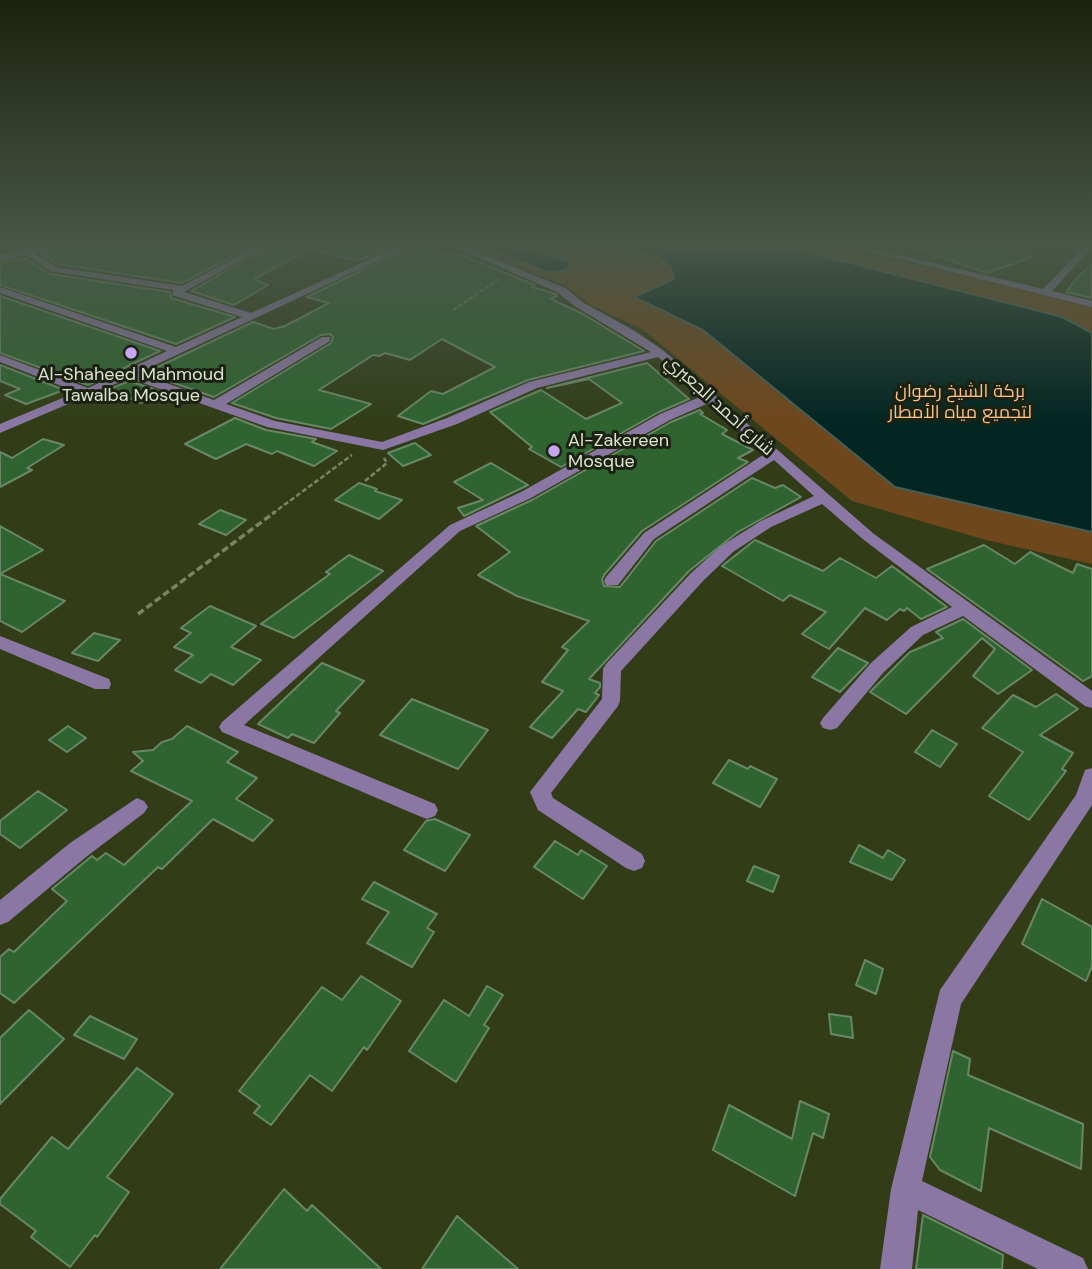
<!DOCTYPE html>
<html>
<head>
<meta charset="utf-8">
<style>
  body { margin:0 }
  canvas { display:block; background:#323d18 }
</style>
</head>
<body>
<canvas width="1092" height="1269"></canvas>
<script>
const context = document.querySelector('canvas').getContext('2d');
context.lineJoin = 'round';
function fillPath(path, color) {
  context.fillStyle = color;
  context.fill(path, 'evenodd');
}
function shape(rows) {
  const path = new Path2D();
  for (const r of rows) {
    path.moveTo(r[0], r[1]);
    for (let i = 2; i < r.length; i += 2) path.lineTo(r[i], r[i + 1]);
  }
  return path;
}
function stroke(path, color, width, dash) {
  context.strokeStyle = color;
  context.lineWidth = width;
  context.lineCap = dash ? 'butt' : 'round';
  context.setLineDash(dash || []);
  context.stroke(path);
}
function write(font, color, halo, rows, align = 'center') {
  context.font = font + ' "DM Sans",Cairo,sans-serif';
  context.lineWidth = 6;
  context.setLineDash([]);
  context.textBaseline = 'middle';
  context.strokeStyle = halo;
  context.fillStyle = color;
  for (const [text, x, y, turn = 0] of rows) {
    context.save();
    context.translate(x, y);
    context.rotate((+turn || 0) * Math.PI / 180);
    context.textAlign = isNaN(turn) ? turn : align;
    if (halo) context.strokeText(text, 0, 0);
    context.fillText(text, 0, 0);
    context.restore();
  }
}
fillPath(shape([
  [459,244,830,244,1089,306,1092,307,1092,564,986,540,852,501,642,329,591,305,566,286]
]), '#6f471d');
const water = shape([
  [475,244,509,244,568,261,571,266,565,271,548,272,475,244],
  [628,244,775,244,1062,317,1092,333,1092,532,895,487,703,330,634,297,674,279,671,268,660,258,634,250,628,244]
]);
fillPath(water, '#042622');
stroke(water, '#455f56', 2);
const building = shape([
  [69,244,256,244,182,283,57,264,41,254,69,244],
  [273,244,397,244,358,261,310,249,254,279,268,285,234,305,191,291,273,244],
  [416,244,450,255,456,253,535,285,532,287,556,294,557,296,551,299,583,314,644,351,528,380,423,424,398,416,431,391,443,394,495,367,442,339,410,360,385,353,379,356,373,355,319,390,371,404,331,429,276,418,232,403,331,343,333,337,330,334,321,335,214,397,145,373,253,322,274,329,285,326,329,303,307,297,416,244],
  [910,244,1030,244,1015,252,1032,257,987,273,910,246,910,244],
  [25,258,50,274,170,292,171,298,235,317,176,344,0,285,0,263,25,258],
  [1092,264,1092,298,1066,292,1076,279,1092,264],
  [0,296,160,351,88,385,0,353,0,296],
  [647,363,689,399,659,412,561,467,529,449,532,447,490,412,541,390,586,419,622,403,589,379,547,388,647,363],
  [0,365,64,390,26,404,5,395,20,389,0,381,0,365],
  [129,381,162,392,141,403,110,389,129,381],
  [700,410,703,413,700,414,727,430,722,434,753,450,738,458,748,462,642,531,604,575,602,580,604,586,620,587,656,541,752,478,775,488,783,485,801,497,738,532,689,571,589,679,600,683,600,687,595,693,599,695,586,712,578,709,552,738,530,727,563,691,542,682,568,650,562,647,589,621,517,596,478,575,510,552,476,526,532,500,671,422,700,410],
  [235,418,266,430,316,439,312,442,337,451,314,466,277,451,272,454,246,444,216,459,185,444,235,418],
  [43,439,64,445,27,468,32,470,0,487,0,452,12,458,43,439],
  [415,443,431,455,403,466,388,453,415,443],
  [491,463,528,485,464,516,458,508,483,500,454,482,491,463],
  [359,483,377,489,375,491,402,500,379,519,335,500,359,483],
  [220,510,246,520,226,535,199,524,220,510],
  [0,526,43,550,0,574,65,601,22,632,0,621,0,526],
  [755,540,823,571,840,558,876,578,892,566,947,607,921,619,907,608,904,611,900,609,887,620,865,608,829,649,802,634,826,612,790,595,783,601,722,566,755,540],
  [984,545,1015,564,1030,552,1073,573,1077,564,1092,569,1092,676,1083,681,927,569,984,545],
  [349,555,383,571,294,638,261,624,330,574,326,572,349,555],
  [210,606,256,626,231,647,261,660,233,685,211,674,201,683,175,670,193,655,174,647,191,633,181,628,210,606],
  [963,619,1032,670,998,694,973,676,995,649,982,638,906,714,870,692,910,652,943,638,936,632,963,619],
  [94,633,120,640,98,661,72,653,94,633],
  [838,648,868,663,840,692,812,677,838,648],
  [322,663,364,681,336,711,340,713,314,743,292,734,288,738,258,724,322,663],
  [1056,694,1078,709,1040,735,1073,753,1062,769,1066,771,1029,820,989,796,1023,752,982,728,1013,695,1036,707,1056,694],
  [412,699,488,730,458,769,380,735,412,699],
  [68,726,86,738,67,752,49,740,68,726],
  [187,726,238,752,227,762,257,778,236,799,273,820,253,841,213,819,162,869,158,867,14,1003,0,993,0,957,9,949,14,952,67,901,52,889,92,856,97,860,106,853,124,865,192,801,131,771,143,761,133,752,153,750,162,742,172,739,187,726],
  [932,730,957,744,940,767,915,752,932,730],
  [729,760,748,769,750,766,777,779,760,807,713,783,729,760],
  [38,791,67,810,20,848,0,834,0,821,38,791],
  [435,819,470,835,445,871,404,850,426,821,435,819],
  [555,841,578,855,581,850,607,866,583,899,534,867,555,841],
  [859,845,883,858,888,850,905,860,892,880,850,862,859,845],
  [754,866,779,876,773,892,747,881,754,866],
  [374,882,437,914,427,928,434,932,412,967,367,943,389,912,362,899,374,882],
  [1042,899,1092,927,1092,966,1086,981,1022,944,1042,899],
  [865,960,883,969,876,994,856,985,865,960],
  [361,976,401,1001,367,1050,364,1047,332,1091,310,1075,271,1125,254,1113,260,1106,239,1091,322,987,342,1000,361,976],
  [487,986,503,995,484,1025,489,1028,456,1082,409,1051,444,1000,469,1016,487,986],
  [29,1010,64,1039,0,1104,0,1038,29,1010],
  [829,1014,851,1017,853,1038,831,1034,829,1014],
  [90,1016,137,1039,124,1059,74,1035,90,1016],
  [953,1051,970,1059,968,1075,1083,1124,1081,1169,989,1128,981,1191,940,1170,930,1157,953,1051],
  [137,1068,173,1094,107,1177,129,1192,97,1237,95,1235,70,1267,31,1237,36,1231,0,1204,0,1199,52,1137,68,1149,137,1068],
  [800,1101,829,1114,823,1138,813,1133,795,1196,713,1150,729,1105,792,1139,800,1101],
  [284,1189,307,1211,312,1205,381,1269,220,1269,284,1189],
  [923,1215,1003,1255,1002,1269,916,1269,923,1215],
  [457,1216,518,1269,422,1269,457,1216]
]);
fillPath(building, '#2f6330');
stroke(building, '#688767', 2);
stroke(shape([
  [453,310,499,279]
]), '#7a8365', 2, [4.5, 2]);
stroke(shape([
  [365,481,387,463,384,458],
  [272,514,352,455]
]), '#7a8365', 2.5, [5, 2.5]);
stroke(shape([
  [138,614,275,512]
]), '#7a8365', 3.5, [7, 3.5]);
fillPath(shape([
  [51,244,66,244,35,253,56,267,182,286,261,244,271,244,184,292,251,313,403,244,414,244,138,373,214,400,322,337,330,337,330,341,226,404,275,421,382,442,447,418,529,382,651,352,576,307,557,292,447,244,458,244,565,288,584,303,635,331,664,351,874,534,1092,691,1092,708,1085,706,963,616,923,635,883,673,837,728,830,730,823,728,820,723,823,718,871,663,911,627,952,607,864,540,822,504,771,527,733,552,703,581,621,671,620,701,618,706,551,793,553,798,642,854,645,861,642,868,634,871,626,868,538,810,530,792,602,699,603,669,606,664,691,573,721,546,761,521,814,496,774,460,654,539,618,585,606,585,604,581,606,577,644,533,766,453,709,403,670,420,531,498,460,531,244,725,435,804,438,810,435,816,427,819,419,816,222,732,219,727,222,722,450,525,521,492,660,414,702,396,658,357,537,388,457,424,383,450,267,427,129,378,0,433,0,424,77,392,0,362,0,355,88,388,167,351,0,293,0,287,176,347,242,317,172,295,173,290,50,271,26,255,0,261,0,255,51,244],
  [839,244,854,244,1043,289,1086,244,1092,244,1092,248,1052,291,1092,301,1092,307,839,244],
  [0,636,109,679,111,684,109,689,95,689,0,649,0,636],
  [1092,768,1092,805,961,1004,922,1181,1083,1258,1088,1269,1038,1269,918,1210,912,1269,880,1269,891,1189,940,990,1076,795,1085,770,1092,768],
  [137,798,144,801,148,807,144,813,86,857,8,922,0,925,0,900,70,843,137,798]
]), '#8a77a4');
const sky = context.createLinearGradient(0, 0, 0, 421);
sky.addColorStop(0, '#1c220d');
sky.addColorStop(0.58, '#495748');
sky.addColorStop(1, '#49574800');
context.fillStyle = sky;
context.fillRect(0, 0, 1092, 421);
for (const [x, y, r, color] of [
  [131,353,7,"#c6a6f0"],
  [554,451,7,"#c6a6f0"]
]) {
  const dot = new Path2D();
  dot.arc(x, y, r, 0, 2 * Math.PI);
  context.fillStyle = color;
  context.fill(dot);
  stroke(dot, '#1c2212', 2.5);
}
write('18px', '#dce4cf', '#1c2212', [
  ["Al-Shaheed Mahmoud",131,375],
  ["Tawalba Mosque",131,396],
  ["Al-Zakereen",568,441,"left"],
  ["Mosque",568,462,"left"]
]);
write('18px', '#fdc086', '#1c2212', [
  ["بركة الشيخ رضوان",960,392],
  ["لتجميع مياه الأمطار",960,413]
]);
write('18px', '#dce4cf', '#1c2212', [
  ["شارع أحمد الجعبري",719,406,42]
]);
</script>
</body>
</html>
